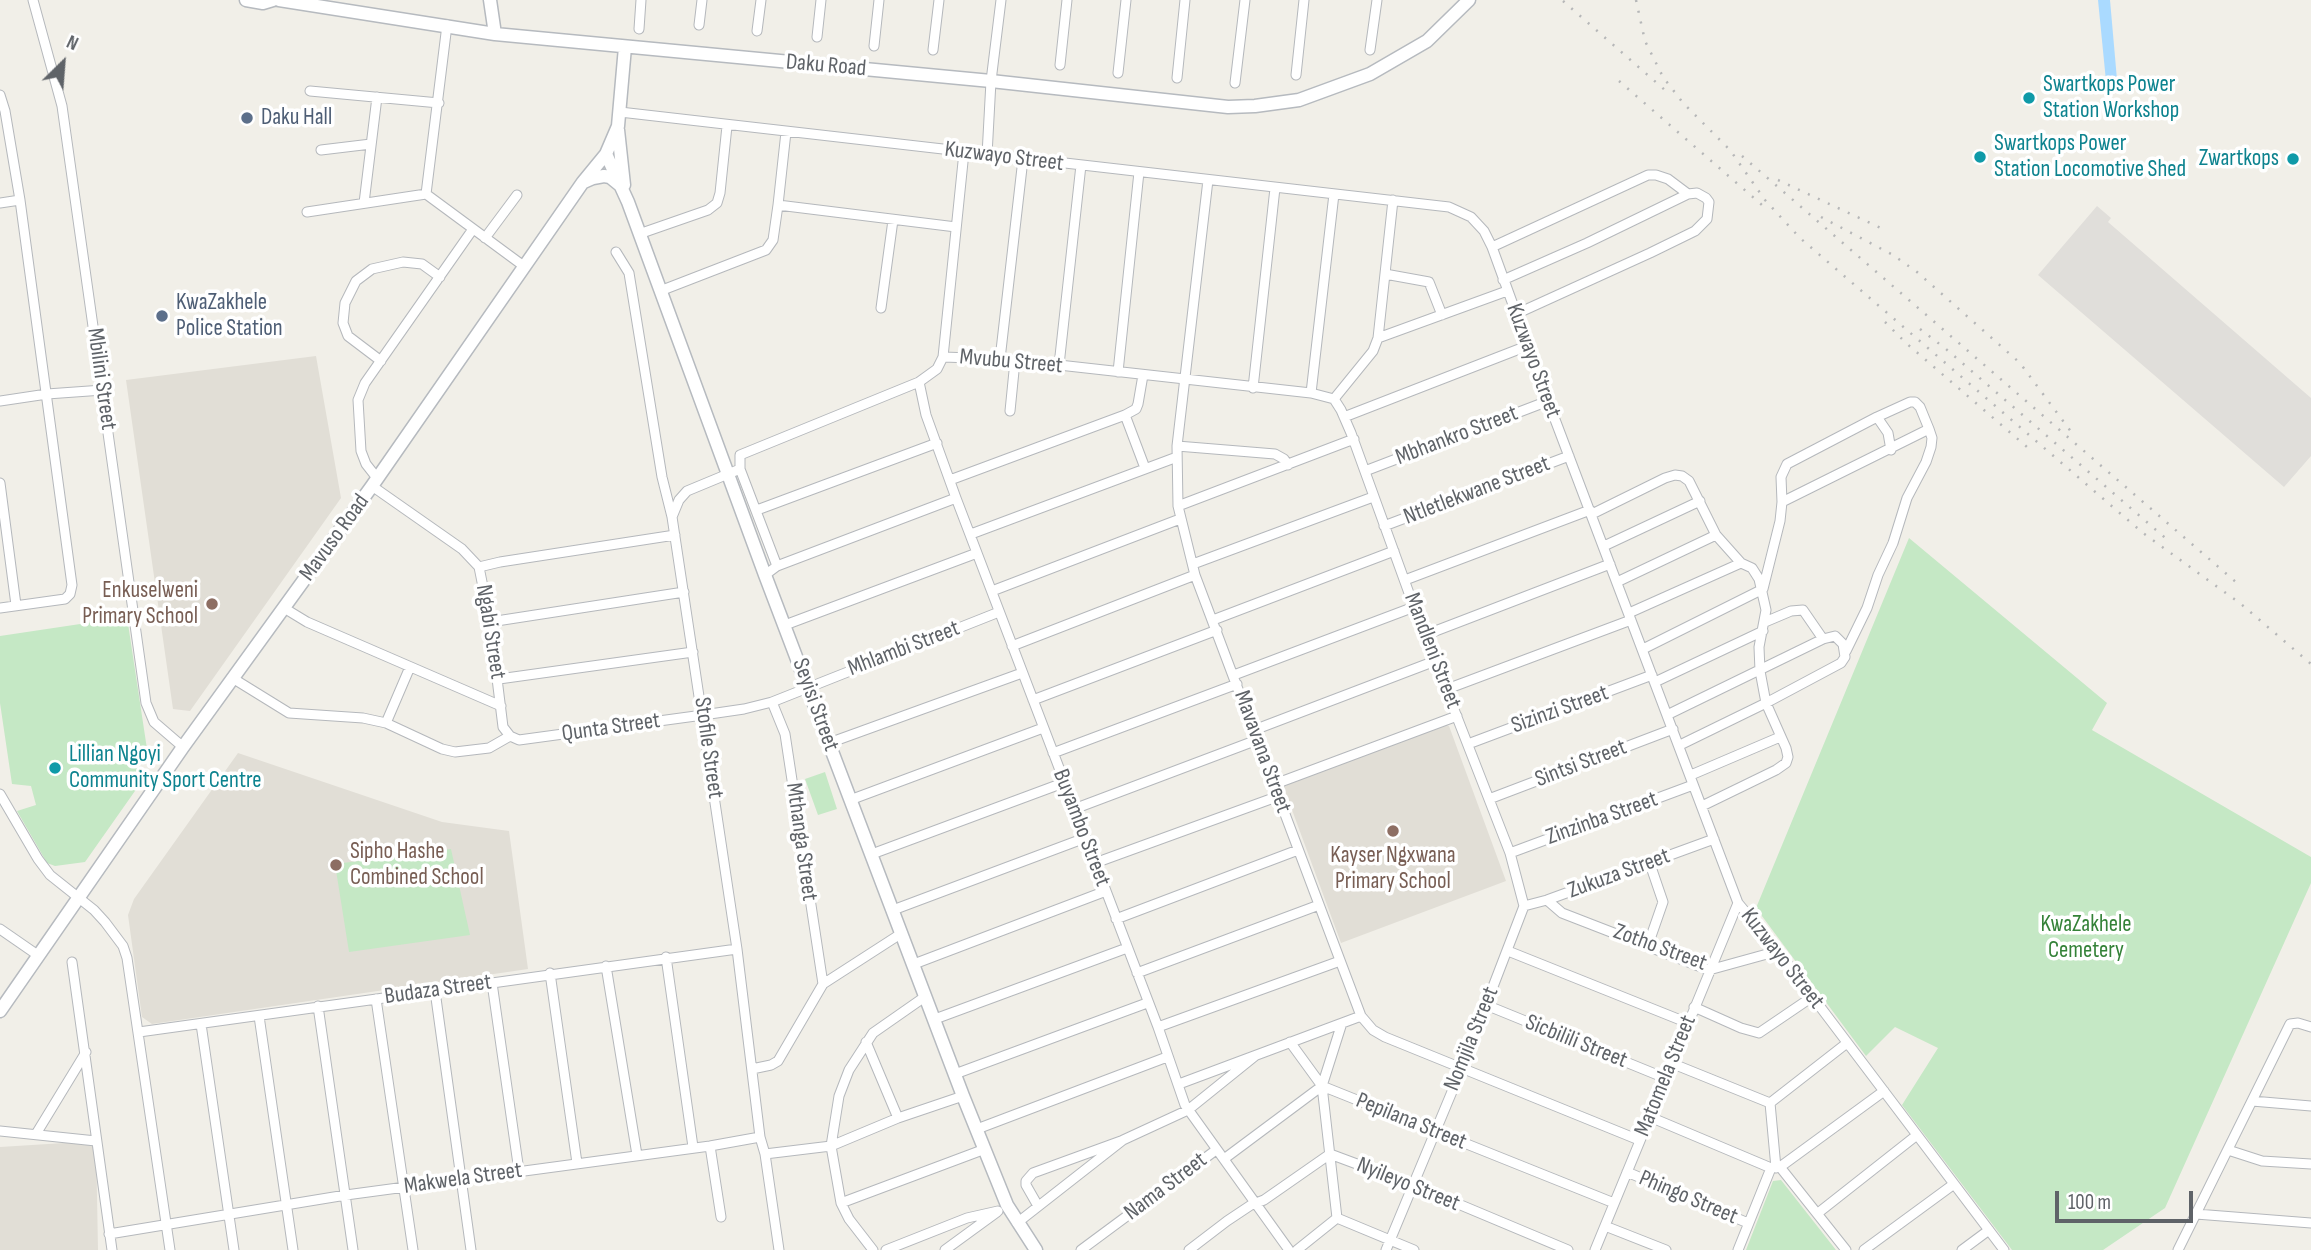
<!DOCTYPE html>
<html>
<head>
<meta charset="utf-8">
<style>
  body { margin:0 }
  #map { position:relative; width:2311px; height:1250px; overflow:hidden; background:#f1efe8; font-family:"Sofia Sans Condensed",sans-serif }
  canvas { display:block }
  .north { position:absolute; left:28px; top:28px; width:70px; height:70px; -webkit-text-stroke:5px #fff; paint-order:stroke; rotate:25deg; font-size:19px; font-weight:700; line-height:28px; text-align:center; color:#5f6368 }
  .north::after { content:''; display:block; margin:auto; width:24px; height:32px; background:#5f6368; clip-path:polygon(50% 0,100% 100%,50% 72%,0 100%) }
  .scale { position:absolute; left:2055px; top:1191px; width:138px; height:32px; box-sizing:border-box; border:4px solid #5f6368; border-top:0; padding-left:9px; font-size:21px; line-height:24px; white-space:nowrap; color:#5f6368; -webkit-text-stroke:5px #fff; paint-order:stroke }
</style>
</head>
<body>
<div id="map">
<canvas width="2311" height="1250"></canvas>
<div class="north">N</div>
<div class="scale">100 m</div>
</div>
<script>
const context = document.querySelector('canvas').getContext('2d');
context.lineJoin = 'round';
function fillPath(path, color) {
  context.fillStyle = color;
  context.fill(path, 'evenodd');
}
function shape(rows) {
  const path = new Path2D();
  for (const r of rows) {
    path.moveTo(r[0], r[1]);
    for (let i = 2; i < r.length; i += 2) path.lineTo(r[i], r[i + 1]);
  }
  return path;
}
function stroke(path, color, width, dash) {
  context.strokeStyle = color;
  context.lineWidth = width;
  context.lineCap = dash ? 'butt' : 'round';
  context.setLineDash(dash || []);
  context.stroke(path);
}
function write(font, color, halo, rows, align = 'center') {
  context.font = font + ' "Sofia Sans Condensed",sans-serif';
  context.lineWidth = 7;
  context.setLineDash([]);
  context.textBaseline = 'middle';
  context.strokeStyle = halo;
  context.fillStyle = color;
  for (const [text, x, y, turn = 0] of rows) {
    context.save();
    context.translate(x, y);
    context.rotate((+turn || 0) * Math.PI / 180);
    context.textAlign = isNaN(turn) ? turn : align;
    if (halo) context.strokeText(text, 0, 0);
    context.fillText(text, 0, 0);
    context.restore();
  }
}
fillPath(shape([
  [2097,206,2111,218,2108,222,2311,398,2311,456,2284,487,2038,275]
]), '#e0deda');
fillPath(shape([
  [316,356,341,498,190,711,173,709,126,380],
  [1439,722,1449,726,1506,881,1341,943,1281,780],
  [238,753,442,822,509,831,528,969,152,1024,142,1017,128,915,134,899],
  [96,1141,98,1250,0,1250,0,1147]
]), '#e1ded6');
fillPath(shape([
  [1909,538,2107,703,2092,730,2311,857,2311,883,2165,1208,2103,1250,2012,1250,1902,1105,1938,1048,1895,1027,1866,1056,1756,908],
  [127,617,147,749,137,750,142,781,85,862,55,866,47,863,17,811,36,805,31,786,12,784,0,703,0,636],
  [825,772,837,809,818,815,805,779],
  [451,849,470,935,349,952,335,864],
  [1781,1180,1836,1250,1746,1250,1773,1181]
]), '#c5e8c5');
fillPath(shape([
  [2098,0,2110,0,2118,91,2106,81]
]), '#aadaff');
const street = shape([
  [33,0,62,106,146,703,154,722,183,747],
  [699,25,702,0],
  [639,29,641,0],
  [757,31,761,0],
  [817,37,821,0],
  [874,46,879,0],
  [933,50,939,0],
  [1370,50,1377,0],
  [1060,65,1067,0],
  [1118,73,1126,0],
  [1296,75,1304,0],
  [1177,78,1185,0],
  [1235,83,1245,0],
  [310,91,439,103],
  [0,95,5,111,20,200,72,585,70,594,65,599,0,608],
  [620,112,1449,207,1471,217,1484,231,1492,247,1548,401,1738,903,1778,951,2004,1250],
  [786,132,778,205,956,227],
  [321,150,371,144],
  [987,155,991,81,1001,0],
  [1208,180,1177,446,1178,506,1195,575,1361,1016,1373,1030,1385,1037,1639,1140],
  [426,194,525,267],
  [0,203,20,200],
  [364,203,377,97],
  [307,212,426,194,447,25],
  [639,234,708,210,717,203,720,193,727,126],
  [485,238,517,195],
  [1492,247,1648,175,1656,175,1668,179,1688,194],
  [616,252,629,273,662,477,672,517,737,949,760,1137,765,1154,779,1250],
  [1385,274,1429,282,1442,315],
  [1503,280,1587,243,1688,194,1697,193,1706,198,1709,202,1707,219,1695,231,1650,253,1516,314],
  [660,291,766,250,773,240,778,205],
  [881,308,893,220],
  [1378,338,1393,200],
  [943,357,964,152],
  [1000,359,1023,159],
  [381,361,348,336,343,323,345,303,356,281,372,269,403,262,422,264,440,277],
  [1059,365,1081,165],
  [1118,372,1139,172],
  [919,382,926,415,956,498,1158,1027,1185,1105,1289,1250],
  [1253,388,1275,188],
  [1311,393,1334,194],
  [1334,399,1373,351,1378,338,1507,291],
  [0,401,47,394,103,390],
  [1010,411,1015,361],
  [1125,415,1136,409,1138,404,1143,375],
  [1344,417,1527,346],
  [1877,417,1888,433,1891,450],
  [1177,446,1275,454,1284,459,1288,465],
  [740,469,777,566],
  [1365,471,1548,401],
  [377,478,366,464,361,451,358,400,365,383,473,229],
  [950,480,1125,415,1145,468],
  [0,483,16,605],
  [372,486,462,549,479,567,490,622,503,727,510,736,519,740,703,715,744,709,772,702,999,612],
  [1782,502,1929,429],
  [1178,506,1354,439],
  [757,510,937,443],
  [1592,514,1665,478,1675,475,1682,476,1689,481,1716,535,1741,563,1752,568,1759,579,1766,610,1759,647,1760,671,1766,703,1786,748,1788,757,1786,763,1776,770,1702,806],
  [672,517,679,500,687,491,740,469,740,455,919,382,937,369,943,357,1000,359,1059,365,1311,393,1334,399,1341,410,1351,433,1414,607,1510,853,1524,906,1461,1070,1386,1250],
  [1384,526,1569,456],
  [971,534,1177,457],
  [1604,546,1700,501],
  [1193,564,1373,497],
  [479,567,500,562,675,535],
  [765,575,777,566,956,498],
  [1405,580,1590,510],
  [1617,582,1716,535],
  [992,591,1180,519],
  [284,608,307,622,501,706],
  [1629,613,1741,563],
  [1213,620,1394,551],
  [490,622,684,592],
  [1765,622,1791,611,1803,610,1823,639],
  [785,625,977,553],
  [1425,635,1610,564],
  [1012,646,1195,575],
  [1643,649,1763,589,1780,521,1782,502,1781,477,1787,464,1877,417,1910,402,1915,402,1920,407,1929,429,1932,438,1931,447,1926,462,1907,498,1893,543,1878,575,1867,608,1846,651],
  [1234,675,1414,607],
  [234,679,289,713,363,718,386,723,442,749,455,752,489,748,510,736],
  [499,679,693,652],
  [1655,682,1763,631],
  [1447,689,1631,620],
  [1033,700,1217,630],
  [772,702,785,734,823,984],
  [1667,715,1823,639,1835,636,1843,644,1845,657,1841,663,1766,703,1680,745],
  [386,723,410,667],
  [1254,730,1435,661],
  [829,743,1022,673],
  [1468,744,1652,675],
  [1053,753,1237,684],
  [1691,775,1780,737],
  [1275,784,1457,716],
  [0,794,38,859,50,875,94,910,105,922,123,946,127,958,170,1250],
  [1489,799,1673,729],
  [850,800,1043,728],
  [1074,809,1257,740],
  [1510,853,1693,785],
  [872,854,1063,783],
  [1095,863,1279,796],
  [1547,900,1562,913,1709,970,1778,951],
  [1524,906,1547,900,1714,839],
  [893,910,1085,838],
  [1116,919,1298,850],
  [0,929,39,956],
  [1648,945,1663,902,1650,864],
  [1508,951,1688,1023],
  [666,957,693,1147],
  [72,962,112,1250],
  [914,964,1106,891],
  [606,966,637,1155],
  [550,973,577,1163],
  [1137,973,1319,905],
  [492,983,519,1171],
  [435,991,471,1250],
  [376,999,413,1250],
  [1486,1005,1665,1078],
  [318,1006,353,1250],
  [1694,1007,1741,1028,1759,1033,1812,997],
  [259,1016,293,1250],
  [935,1019,1127,948],
  [201,1024,234,1250],
  [1158,1027,1340,961],
  [139,1032,737,949],
  [866,1042,898,1118],
  [1290,1042,1322,1086],
  [1671,1063,1770,1103],
  [752,1069,771,1065,778,1061,823,984,902,933],
  [955,1074,1147,1003],
  [1179,1084,1361,1016],
  [2252,1101,2311,1106],
  [1770,1103,1847,1043],
  [1770,1103,1776,1168],
  [1650,1117,1771,1168,1780,1167,1884,1091],
  [977,1129,1167,1057],
  [0,1131,96,1141],
  [36,1134,86,1052],
  [710,1146,721,1217],
  [2228,1150,2262,1161,2311,1164],
  [765,1154,831,1146,898,1118,963,1096],
  [1224,1159,1322,1086,1614,1203],
  [1780,1167,1846,1250],
  [1627,1172,1748,1223],
  [841,1203,985,1149],
  [1038,1206,1026,1185,1026,1181,1033,1173,1121,1141],
  [1818,1213,1917,1135],
  [2196,1214,2311,1223],
  [1337,1218,1322,1086,1342,1023],
  [1337,1218,1414,1250],
  [1017,1223,1123,1140,1188,1110,1255,1056],
  [1605,1226,1666,1250],
  [109,1234,346,1195,710,1146,760,1137],
  [873,1250,849,1219,841,1203,831,1146,839,1096,849,1070,873,1033,926,996],
  [886,1250,967,1218,998,1211],
  [945,1250,997,1212],
  [1081,1250,1216,1150],
  [1189,1250,1227,1221,1251,1205,1264,1200,1330,1154,1413,1185,1568,1250],
  [1297,1250,1337,1218],
  [1595,1250,1738,903],
  [1738,1250,1771,1168],
  [1864,1250,1954,1184],
  [1962,1250,1989,1230],
  [2178,1250,2290,1024,2298,1023,2311,1027]
]);
const secondary = shape([
  [246,0,263,3,273,0],
  [279,0,495,34,991,81,1228,107,1255,106,1299,100,1370,74,1427,41,1469,0],
  [490,0,495,34],
  [618,130,624,185],
  [606,154,628,202,765,575,963,1096,1007,1205,1036,1250],
  [584,182,593,178,604,176,610,177,621,186],
  [0,1011,183,747,372,486,583,182,606,154,618,126,625,47]
]);
stroke(street, '#b5b8bc', 11);
stroke(secondary, '#b6babf', 15);
stroke(street, '#fff', 9);
stroke(secondary, '#fff', 12);
stroke(shape([
  [1636,0,1645,41,1663,77,1683,103,1730,150,1765,200,1800,238,2143,533,2241,604,2311,664],
  [1563,1,1666,91],
  [1619,81,1762,205],
  [1742,156,2237,583],
  [1778,180,1883,229],
  [1821,217,1893,255,1917,272,2020,363,2072,433],
  [1885,322,1906,343,2027,447],
  [1920,329,1946,349,2170,542]
]), '#b6b7b8', 2.5, [2, 9]);
for (const [x, y, r, color] of [
  [2029,98,7,"#0f9aa8"],
  [247,118,7,"#5c6f8a"],
  [1980,157,7,"#0f9aa8"],
  [2293,159,7,"#0f9aa8"],
  [162,316,7,"#5c6f8a"],
  [212,604,7,"#8d6e63"],
  [55,768,7,"#0f9aa8"],
  [1393,831,7,"#8d6e63"],
  [336,865,7,"#8d6e63"]
]) {
  const dot = new Path2D();
  dot.arc(x, y, r, 0, 2 * Math.PI);
  context.fillStyle = color;
  context.fill(dot);
  stroke(dot, '#fff', 2.5);
}
write('23px', '#5f6368', '#fff', [
  ["Daku Road",826,66,5],
  ["Kuzwayo Street",1004,157,7],
  ["Kuzwayo Street",1533,361,70],
  ["Mvubu Street",1011,362,5],
  ["Mbilini Street",101,379,82],
  ["Mbhankro Street",1457,436,-21],
  ["Ntletlekwane Street",1477,491,-21],
  ["Mavuso Road",335,538,-54],
  ["Ngabi Street",490,632,81],
  ["Mhlambi Street",904,649,-21],
  ["Mandleni Street",1432,651,69],
  ["Seyisi Street",815,705,70],
  ["Sizinzi Street",1560,710,-20],
  ["Qunta Street",611,728,-8],
  ["Stofile Street",708,748,82],
  ["Mavavana Street",1262,752,70],
  ["Sintsi Street",1581,764,-21],
  ["Zinzinba Street",1602,819,-20],
  ["Buyambo Street",1081,828,69],
  ["Mthanga Street",801,842,82],
  ["Zukuza Street",1619,874,-20],
  ["Zotho Street",1660,948,20],
  ["Kuzwayo Street",1782,959,52],
  ["Budaza Street",438,990,-8],
  ["Nomjila Street",1472,1039,-68],
  ["Sicbilili Street",1576,1042,22],
  ["Matomela Street",1666,1076,-68],
  ["Pepilana Street",1411,1122,22],
  ["Makwela Street",463,1179,-8],
  ["Nyileyo Street",1408,1185,22],
  ["Nama Street",1166,1187,-37],
  ["Phingo Street",1688,1198,23]
]);
write('23px', '#0d838f', '#fff', [
  ["Swartkops Power",2043,85],
  ["Station Workshop",2043,111],
  ["Swartkops Power",1994,144],
  ["Station Locomotive Shed",1994,170],
  ["Zwartkops",2279,159,"right"],
  ["Lillian Ngoyi",69,755],
  ["Community Sport Centre",69,781]
], 'left');
write('23px', '#4e5e75', '#fff', [
  ["Daku Hall",261,118],
  ["KwaZakhele",176,303],
  ["Police Station",176,329]
], 'left');
write('23px', '#785e54', '#fff', [
  ["Enkuselweni",198,591],
  ["Primary School",198,617],
  ["Sipho Hashe",350,852,"left"],
  ["Combined School",350,878,"left"],
  ["Kayser Ngxwana",1393,856,"center"],
  ["Primary School",1393,882,"center"]
], 'right');
write('23px', '#348238', '#fff', [
  ["KwaZakhele",2086,925],
  ["Cemetery",2086,951]
]);
</script>
</body>
</html>
